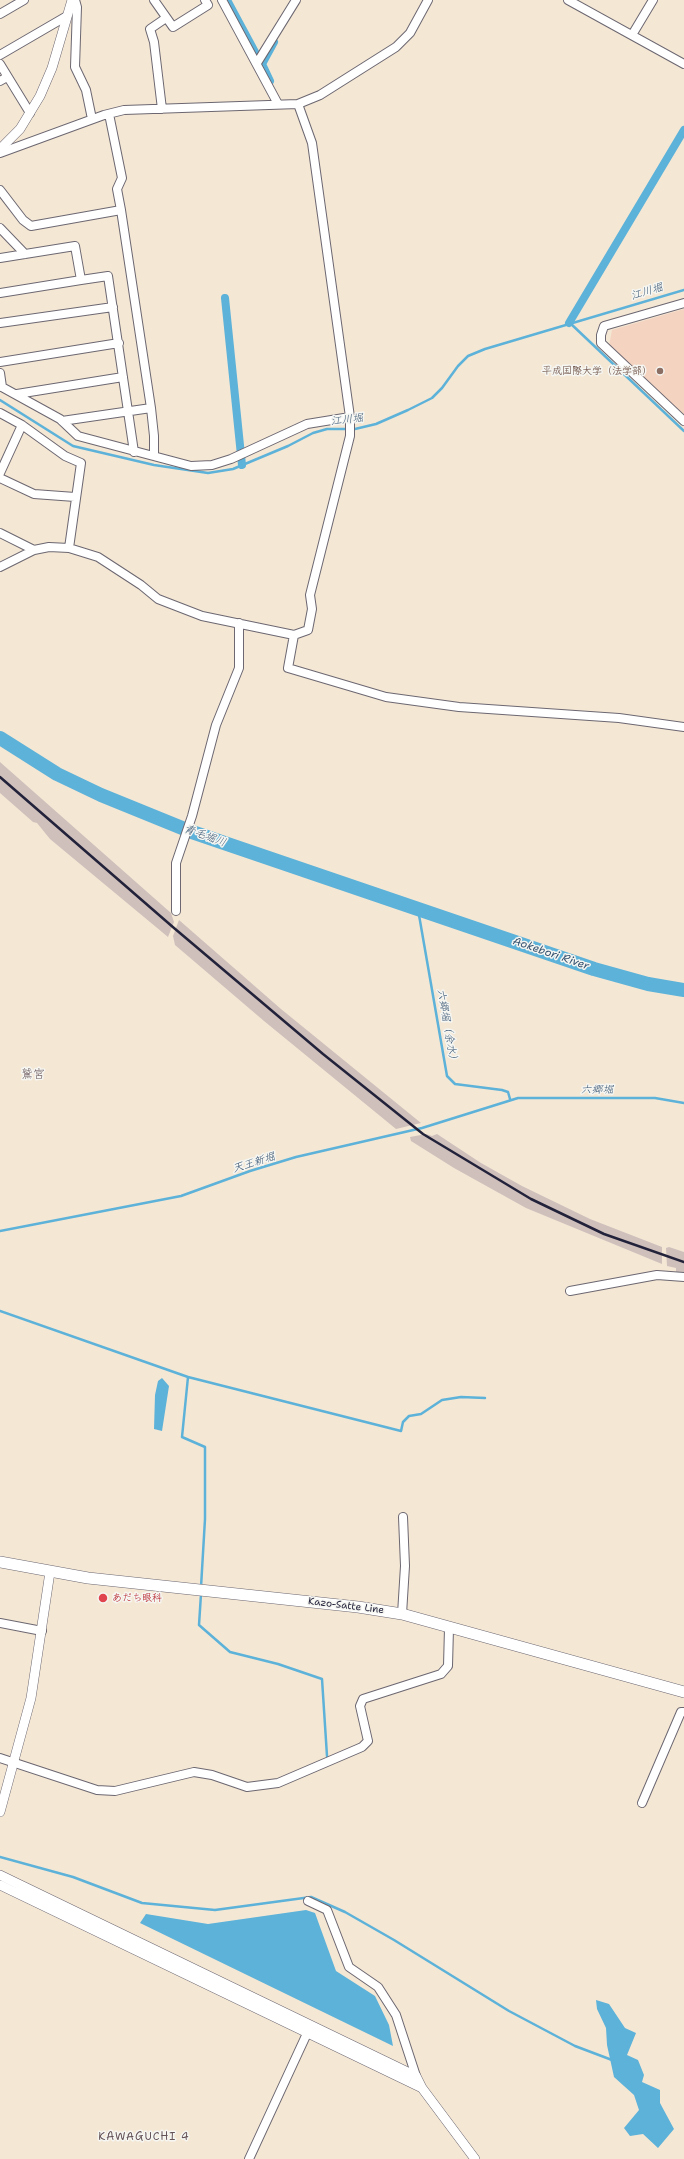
<!DOCTYPE html>
<html>
<head>
<meta charset="utf-8">
<style>
  body { margin:0 }
  canvas { display:block; background:#f4e7d4 }
</style>
</head>
<body>
<canvas width="684" height="2159"></canvas>
<script>
const context = document.querySelector('canvas').getContext('2d');
context.lineJoin = 'round';
function fillPath(path, color) {
  context.fillStyle = color;
  context.fill(path, 'evenodd');
}
function shape(rows) {
  const path = new Path2D();
  for (const r of rows) {
    path.moveTo(r[0], r[1]);
    for (let i = 2; i < r.length; i += 2) path.lineTo(r[i], r[i + 1]);
  }
  return path;
}
function stroke(path, color, width, dash) {
  context.strokeStyle = color;
  context.lineWidth = width;
  context.lineCap = dash ? 'butt' : 'round';
  context.setLineDash(dash || []);
  context.stroke(path);
}
function write(font, color, halo, rows, align = 'center') {
  context.font = font + ' "Shantell Sans","Klee One",sans-serif';
  context.lineWidth = 3;
  context.setLineDash([]);
  context.textBaseline = 'middle';
  context.strokeStyle = halo;
  context.fillStyle = color;
  for (const [text, x, y, turn = 0] of rows) {
    context.save();
    context.translate(x, y);
    context.rotate((+turn || 0) * Math.PI / 180);
    context.textAlign = isNaN(turn) ? turn : align;
    if (halo) context.strokeText(text, 0, 0);
    context.fillText(text, 0, 0);
    context.restore();
  }
}
fillPath(shape([
  [684,309,684,415,609,346,612,330]
]), '#f4d3c0');
fillPath(shape([
  [0,762,171,913,174,922,168,937,50,839,37,823,33,822,0,793],
  [179,920,281,1009,421,1123,396,1129,264,1021,175,945,173,936],
  [426,1134,432,1136,437,1134,481,1163,522,1186,590,1219,662,1247,662,1264,526,1208,454,1168,411,1141,410,1137],
  [669,1247,684,1252,684,1273,676,1273,676,1268,667,1266,666,1248]
]), '#d0c0bc');
fillPath(shape([
  [162,1378,169,1386,162,1431,154,1429,155,1395,158,1381],
  [306,1910,315,1913,336,1971,375,1996,389,2025,393,2046,140,1923,146,1914,208,1924],
  [596,2000,609,2004,625,2028,636,2033,627,2055,638,2060,644,2075,642,2082,660,2090,660,2103,674,2129,658,2148,643,2134,630,2136,624,2128,639,2110,634,2095,614,2077,607,2045,606,2028,597,2009]
]), '#5db2d9');
stroke(shape([
  [570,323,684,431],
  [0,400,73,446,154,465,208,473,233,469,288,446,313,433,327,429,355,429,376,424,408,410,432,398,442,388,458,366,468,356,485,349,684,290],
  [421,909,419,915,447,1076,455,1084,502,1090,508,1092,510,1099],
  [0,1231,181,1196,250,1171,296,1157,422,1128,518,1098,655,1098,684,1103],
  [0,1311,188,1377,182,1437,205,1447,205,1519,201,1587],
  [188,1377,401,1431,403,1422,409,1416,421,1414,442,1400,461,1397,485,1398],
  [201,1594,199,1625,230,1652,278,1664,322,1679,327,1756],
  [0,1857,73,1877,142,1903,215,1910,311,1897,345,1912,394,1940,509,2011,575,2046,612,2060]
]), '#5db2d9', 2.5);
stroke(shape([
  [227,0,256,54],
  [270,81,262,64,274,42],
  [225,298,242,465],
  [569,323,684,130]
]), '#5db2d9', 8);
stroke(shape([
  [0,738,57,774,101,795,192,832,594,969,648,984,684,990]
]), '#5db2d9', 14);
const minor = shape([
  [75,0,77,7,75,67,86,90,92,119],
  [154,0,173,27,208,5,205,0],
  [222,0,278,104],
  [568,0,684,64],
  [0,14,24,0],
  [632,35,653,0],
  [0,55,67,16],
  [257,63,296,0],
  [0,64,30,113],
  [0,81,7,77],
  [162,109,154,42,150,29,166,18],
  [109,114,122,178,117,189,121,210,151,408,154,436,154,456],
  [0,153,104,115,124,110,298,104,320,95,396,47,410,33,428,0],
  [0,190,23,220,31,226,121,210],
  [0,228,25,254],
  [0,258,75,246,81,280,108,276,134,452],
  [0,293,81,280],
  [684,303,604,326,601,335,601,343,684,421],
  [0,323,113,307],
  [0,362,119,343],
  [0,373,2,387],
  [0,386,60,419,78,436,191,466,212,465,231,459,307,424,350,417],
  [17,394,123,377],
  [0,413,22,425,65,456,81,463,69,548],
  [62,421,151,408],
  [0,473,22,425],
  [0,478,34,494,75,497],
  [0,533,34,550],
  [0,567,34,550,49,547,69,548,98,557,141,585,158,599,202,616,294,635,308,630,312,609,310,595,350,436,350,417,312,143,298,104],
  [294,635,288,668,386,697,459,707,619,718,684,727],
  [176,911,176,863,192,816,216,725,239,668,239,623],
  [570,1291,657,1275,684,1277],
  [402,1614,405,1566,403,1517],
  [0,1623,42,1631],
  [0,1758,97,1790,115,1791,194,1772,212,1775,247,1787,278,1783,362,1747,368,1741,360,1706,363,1699,441,1674,448,1666,449,1628],
  [642,1803,681,1712,684,1712],
  [308,1901,327,1910,349,1967,378,1987,396,2015,416,2076],
  [249,2159,310,2027]
]);
const tertiary = shape([
  [0,149,20,129,40,96,52,68,72,0],
  [0,1812,31,1698,50,1572],
  [0,1875,416,2076,422,2088,475,2159],
  [0,1885,422,2088]
]);
const secondary = shape([
  [0,1562,88,1578,358,1607,402,1614,684,1692]
]);
stroke(minor, '#6c6771', 10);
stroke(tertiary, '#6c6771', 10);
stroke(secondary, '#6c6771', 12);
stroke(minor, '#fff', 8);
stroke(tertiary, '#fff', 9);
stroke(secondary, '#fff', 11);
stroke(shape([
  [0,777,174,928,323,1054,423,1134,531,1199,604,1234,684,1262]
]), '#22223b', 2.5);
for (const [x, y, r, color] of [
  [660,371,4,"#8d6e63"],
  [103,1598,5,"#e0444e"]
]) {
  const dot = new Path2D();
  dot.arc(x, y, r, 0, 2 * Math.PI);
  context.fillStyle = color;
  context.fill(dot);
  stroke(dot, '#f6f6f2', 1.5);
}
write('bold 10px', '#785e54', '#f6f6f2', [
  ["平成国際大学（法学部）",652,371]
], 'right');
write('bold 10px', '#be3a42', '#f6f6f2', [
  ["あだち眼科",112,1598]
], 'left');
write('10px', '#22223b', '#f6f6f2', [
  ["Kazo-Satte Line",346,1606,7]
]);
write('italic 11px', '#375472', '#f6f6f2', [
  ["江川堀",647,292,-17],
  ["江川堀",347,420,-7],
  ["青毛堀川",205,836,20],
  ["Aokebori River",551,954,19],
  ["六郷堀（余水）",447,1027,80],
  ["六郷堀",597,1090],
  ["天王新堀",254,1163,-17]
]);
context.letterSpacing = '1px';
write('11px', '#645257', '#f6f6f2', [
  ["KAWAGUCHI 4",144,2137]
]);
context.letterSpacing = '0px';
write('12px', '#645257', '#f6f6f2', [
  ["鷲宮",33,1075]
]);
</script>
</body>
</html>
